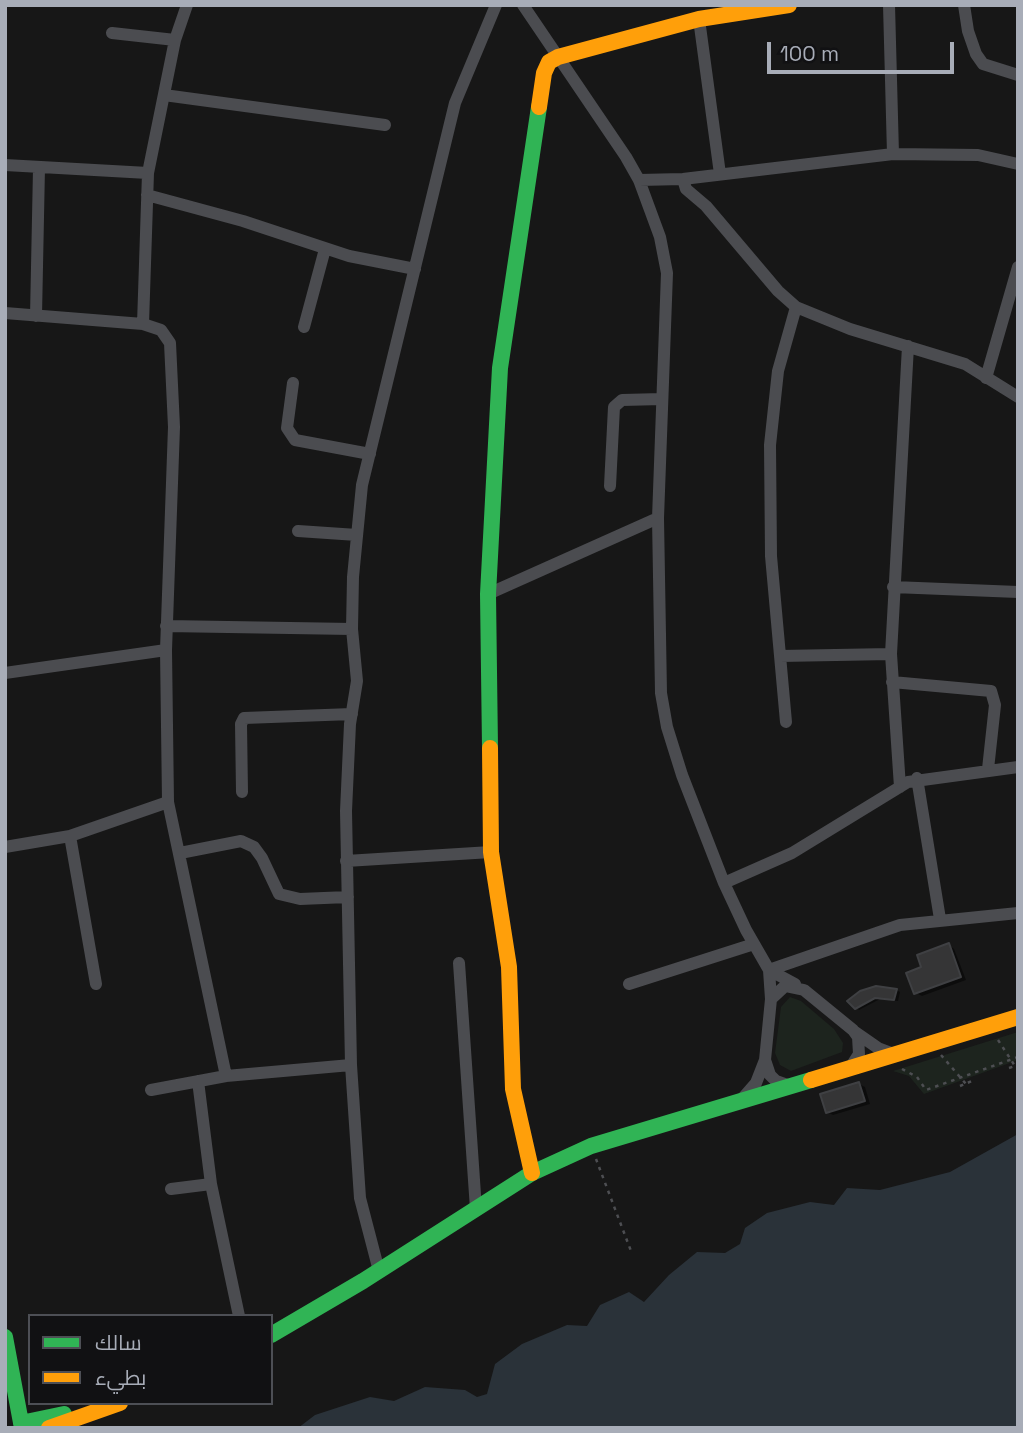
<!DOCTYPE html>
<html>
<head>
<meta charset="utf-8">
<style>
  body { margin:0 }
  #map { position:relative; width:1023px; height:1433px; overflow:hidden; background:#171717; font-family:"Space Grotesk",Cairo,sans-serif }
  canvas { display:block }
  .frame { position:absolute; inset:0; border:7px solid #a8adb8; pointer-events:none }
  .legend { position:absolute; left:28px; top:1314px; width:245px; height:91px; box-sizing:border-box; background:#111113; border:2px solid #4d4f55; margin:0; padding:9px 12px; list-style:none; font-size:21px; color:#a8adb8 }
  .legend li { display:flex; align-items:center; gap:14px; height:35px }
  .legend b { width:35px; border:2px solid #4d4f55 }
  .scale { position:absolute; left:767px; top:42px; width:187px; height:32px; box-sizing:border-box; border:4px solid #a8adb8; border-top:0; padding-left:9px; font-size:21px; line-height:24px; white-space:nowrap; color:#a8adb8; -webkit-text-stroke:5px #111113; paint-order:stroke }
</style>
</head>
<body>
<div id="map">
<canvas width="1023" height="1433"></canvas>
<div class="frame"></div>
<ul class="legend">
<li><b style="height:9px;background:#30b455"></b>سالك</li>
<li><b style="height:9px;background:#ff9f0a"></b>بطيء</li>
</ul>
<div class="scale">100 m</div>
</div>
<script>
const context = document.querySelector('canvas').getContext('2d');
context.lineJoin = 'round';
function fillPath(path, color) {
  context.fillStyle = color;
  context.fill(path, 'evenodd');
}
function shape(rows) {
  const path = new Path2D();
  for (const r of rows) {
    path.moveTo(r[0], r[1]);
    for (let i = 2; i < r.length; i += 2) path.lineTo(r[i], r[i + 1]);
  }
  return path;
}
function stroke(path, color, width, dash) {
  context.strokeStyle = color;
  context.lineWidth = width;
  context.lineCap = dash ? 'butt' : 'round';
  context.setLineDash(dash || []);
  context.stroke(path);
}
fillPath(shape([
  [790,997,801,1001,834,1029,843,1043,842,1052,791,1071,780,1065,775,1053,781,1007],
  [1018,1032,1018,1060,924,1094,909,1076,893,1071]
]), '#1d241e');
fillPath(shape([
  [1018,1134,1018,1428,298,1428,315,1415,370,1397,394,1401,425,1387,465,1390,477,1397,487,1394,495,1364,522,1344,567,1325,587,1326,600,1305,629,1292,644,1302,669,1275,697,1252,725,1253,740,1244,745,1228,767,1213,810,1202,834,1205,847,1188,880,1190,950,1172]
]), '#2a3239');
fillPath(shape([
  [949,945,954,949,966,980,922,996,916,993,923,968],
  [897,990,900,992,898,1001,880,999,859,1010,850,1001],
  [859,1084,865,1087,870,1104,833,1115,827,1112]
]), '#0007');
const building = shape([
  [949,943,961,977,914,994,906,973,921,967,917,955,949,943],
  [876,986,897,989,894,1000,875,998,855,1009,847,1001,860,991,876,986],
  [859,1082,865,1101,826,1113,820,1094,859,1082]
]);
fillPath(building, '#353536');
stroke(building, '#3f4043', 2);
stroke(shape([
  [998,1040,1015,1066],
  [941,1055,966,1084],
  [1009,1068,1018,1065],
  [902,1069,917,1077,926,1090,1018,1057],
  [960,1086,972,1081],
  [596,1159,631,1251]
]), '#4d4e52', 2.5, [3.5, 5]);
stroke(shape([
  [523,5,626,157,639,180,660,237,667,273,658,518,661,693,667,727,682,775,724,883,746,930,769,970,900,925,1018,913],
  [889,5,893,154],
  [964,5,968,31,976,54,983,64,1018,75],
  [699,19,720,174],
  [112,33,175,40],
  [164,95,385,125],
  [5,165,148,173],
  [683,179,686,189,706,206,778,291,796,307,850,329,965,364,1018,397],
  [639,180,683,179,893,154,978,155,1018,164],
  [147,195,243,221,349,256,415,269],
  [5,313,143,324,161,330,170,343,174,427,166,650,168,802,226,1076],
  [36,316,39,168],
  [143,324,148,173,175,40,187,5],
  [304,327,325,249],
  [986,378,1018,267],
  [293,383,287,428,295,440,370,454],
  [610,486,614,407,622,400,662,399],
  [298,531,357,535],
  [893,587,1018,592],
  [488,594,658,518],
  [166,626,352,629],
  [780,656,891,654],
  [5,673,166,650],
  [892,682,991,691,995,705,988,769],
  [786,722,771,556,770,445,778,371,796,307],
  [917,778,940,919],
  [900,787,891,654,908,346],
  [242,792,241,724,244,718,352,714],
  [70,836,96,984],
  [5,847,70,836,168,802],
  [180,853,241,841,254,847,262,858,279,894,300,899,348,897],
  [346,861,491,852],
  [724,883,792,853,908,782,1018,767],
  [459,963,476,1209],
  [629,984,754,944],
  [771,999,769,970,795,984],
  [855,1032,878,1048,894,1054],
  [198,1081,211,1184,239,1316],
  [790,1086,776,1081,770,1075,765,1060,771,999,785,986,804,990,853,1030,858,1037,859,1054,850,1068],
  [151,1090,226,1076,351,1065],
  [742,1099,756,1083,765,1060],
  [171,1189,211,1184],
  [379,1271,360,1198,351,1065,346,811,350,724,357,681,352,629,353,577,362,485,455,103,496,5]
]), '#4b4c50', 12);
stroke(shape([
  [490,748,488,594,500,368,539,107],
  [271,1335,363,1281,532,1173,591,1146,811,1080],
  [5,1337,22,1428],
  [21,1423,64,1414]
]), '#30b455', 16);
stroke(shape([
  [539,107,544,73,549,62,558,57,699,19,789,5],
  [490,748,491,852,509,967,513,1089,532,1173],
  [811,1080,1018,1017],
  [49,1428,120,1403]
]), '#ff9f0a', 16);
</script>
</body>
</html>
